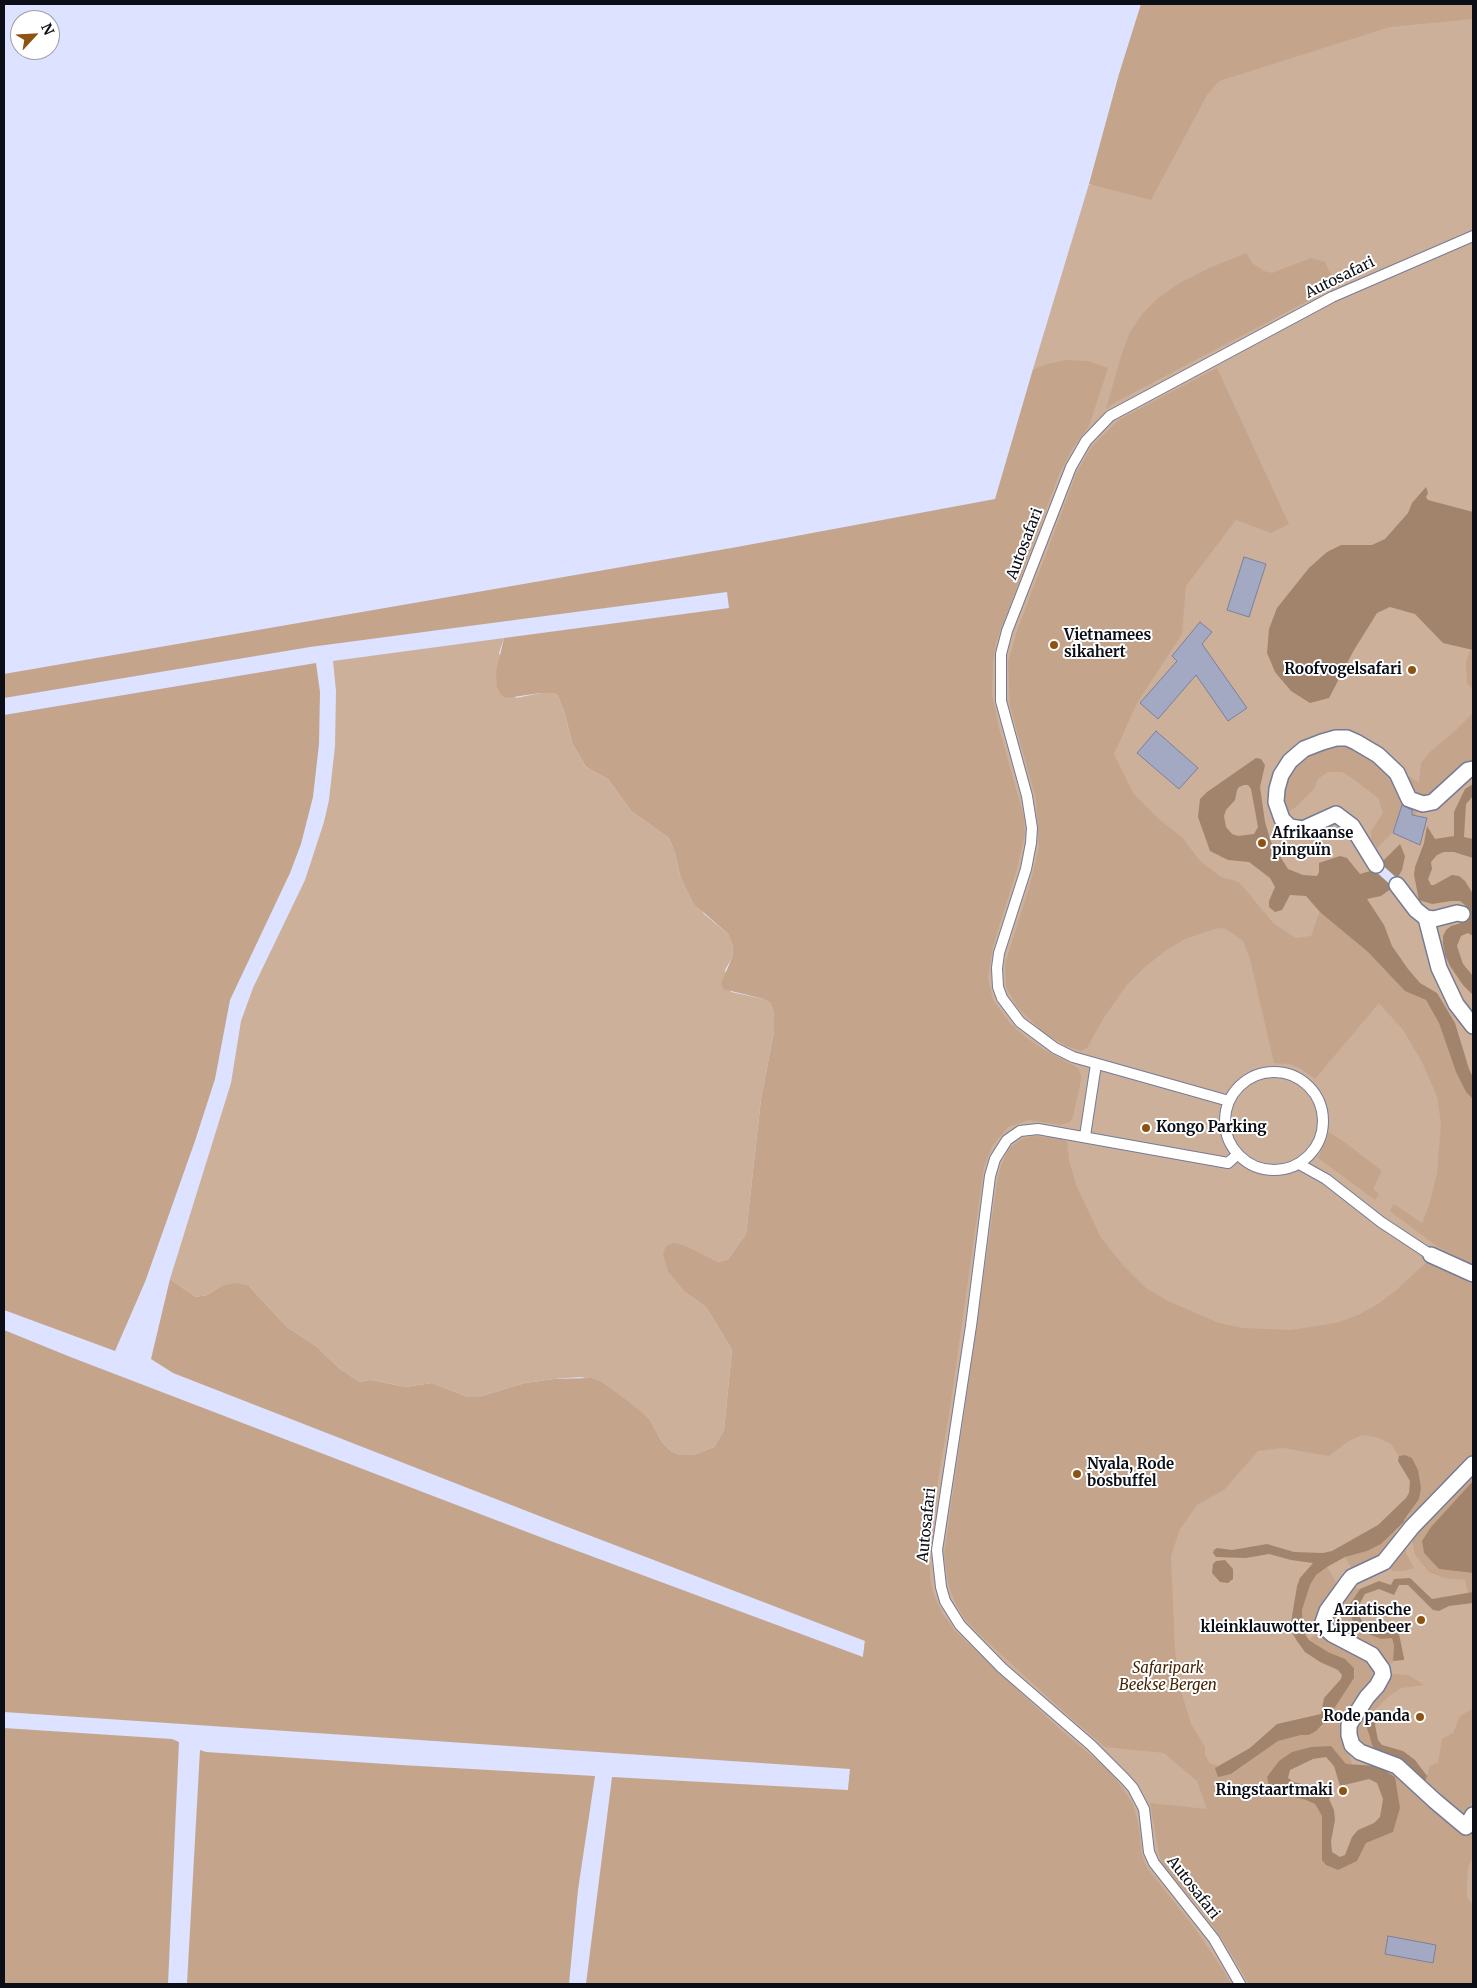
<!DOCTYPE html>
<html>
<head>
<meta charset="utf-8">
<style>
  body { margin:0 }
  #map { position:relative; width:1477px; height:1988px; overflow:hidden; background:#dce2ff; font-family:Merriweather,serif }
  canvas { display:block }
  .frame { position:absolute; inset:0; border:5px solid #0c0e17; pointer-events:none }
  .north { position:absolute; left:10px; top:10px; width:50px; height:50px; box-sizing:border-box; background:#fff; border:1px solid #9e9fa2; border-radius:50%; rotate:65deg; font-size:14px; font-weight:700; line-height:20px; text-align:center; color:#0c0e17 }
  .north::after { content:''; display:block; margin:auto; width:18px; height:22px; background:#8e5312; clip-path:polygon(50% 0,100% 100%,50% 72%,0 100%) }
</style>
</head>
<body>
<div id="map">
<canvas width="1477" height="1988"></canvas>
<div class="frame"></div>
<div class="north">N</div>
</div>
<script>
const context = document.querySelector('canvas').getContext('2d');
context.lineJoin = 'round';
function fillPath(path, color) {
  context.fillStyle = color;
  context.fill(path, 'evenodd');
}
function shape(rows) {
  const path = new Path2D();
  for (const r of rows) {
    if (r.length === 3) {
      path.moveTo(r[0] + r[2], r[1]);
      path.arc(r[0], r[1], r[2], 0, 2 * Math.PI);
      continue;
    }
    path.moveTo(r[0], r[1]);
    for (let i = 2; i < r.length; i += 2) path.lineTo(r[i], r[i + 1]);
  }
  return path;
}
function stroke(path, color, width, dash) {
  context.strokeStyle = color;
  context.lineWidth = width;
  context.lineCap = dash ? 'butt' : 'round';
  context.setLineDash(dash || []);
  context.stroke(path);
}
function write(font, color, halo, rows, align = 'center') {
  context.font = font + ' Merriweather,serif';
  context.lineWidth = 4;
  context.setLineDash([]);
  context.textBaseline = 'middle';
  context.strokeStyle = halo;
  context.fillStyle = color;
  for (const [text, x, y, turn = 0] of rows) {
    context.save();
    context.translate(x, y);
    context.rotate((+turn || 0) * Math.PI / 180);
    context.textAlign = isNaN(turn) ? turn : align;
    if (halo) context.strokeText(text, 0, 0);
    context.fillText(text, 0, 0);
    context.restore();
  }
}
fillPath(shape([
  [1146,4,1473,4,1473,1984,826,1984,992,519,1036,368,1033,369,1089,184,1091,185],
  [504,638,499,653,516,698,541,693,554,693,558,696,565,714,572,743,586,767,608,779,631,811,669,838,675,853,680,875,704,914,728,934,733,946,732,958,725,970,731,992,764,999,770,1003,774,1013,774,1031,761,1099,746,1234,728,1259,718,1262,700,1254,686,1293,706,1307,732,1350,724,1430,714,1447,693,1455,680,1455,671,1451,662,1442,650,1420,604,1383,581,1377,554,1379,525,1383,478,1397,468,1397,432,1383,405,1387,377,1381,369,1380,360,1382,340,1369,316,1346,287,1327,249,1286,221,1286,207,1295,196,1297,170,1279,231,1083,241,1021,253,988,305,880,324,822,329,800,335,746,336,691,333,661]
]), '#ccb09a');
fillPath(shape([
  [1141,4,1473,4,1473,19,1390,27,1219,81,1207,95,1151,200,1089,184,1119,74],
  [1246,253,1253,264,1264,271,1272,273,1311,258,1325,262,1336,286,1114,403,1106,409,1122,353,1130,332,1142,314,1157,299,1178,284,1207,269],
  [1067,360,1088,361,1108,368,1089,426,1072,449,1058,477,996,643,993,662,992,694,999,728,1024,817,1025,834,1017,869,993,946,988,978,993,1000,1010,1023,1024,1036,1043,1049,1078,1068,1081,1075,1081,1080,1073,1117,1070,1122,1061,1125,1029,1120,1008,1127,992,1146,984,1167,950,1408,931,1523,929,1546,930,1579,934,1595,942,1613,955,1631,1053,1723,1108,1770,1118,1782,1133,1804,1139,1827,1142,1855,1147,1868,1194,1927,1223,1970,1231,1984,586,1984,612,1777,848,1790,850,1769,4,1712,4,1330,73,1358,548,1540,863,1657,865,1641,565,1526,173,1373,151,1359,170,1279,196,1297,207,1295,221,1286,237,1283,249,1286,287,1327,316,1346,340,1369,360,1382,369,1380,377,1381,405,1387,432,1383,468,1397,478,1397,525,1383,554,1379,591,1378,604,1383,638,1409,650,1420,662,1442,671,1451,680,1455,693,1455,714,1447,724,1430,732,1350,706,1307,686,1293,668,1271,663,1254,666,1246,674,1243,683,1245,718,1262,728,1259,746,1234,761,1099,774,1031,774,1013,770,1003,764,999,723,989,721,983,732,958,733,946,728,934,694,904,680,875,675,853,669,838,631,811,608,779,586,767,572,743,565,714,558,696,554,693,541,693,506,698,501,695,497,687,496,672,504,638,729,608,727,592,310,647,4,698,4,674,737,547,995,499,1033,369,1048,364],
  [1217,368,1289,524,1271,533,1236,520,1186,586,1182,634,1137,703,1114,754,1133,793,1161,821,1182,837,1200,861,1221,877,1239,882,1274,924,1296,938,1311,936,1320,911,1368,952,1405,991,1426,1000,1439,1023,1456,1072,1466,1092,1473,1099,1473,1265,1438,1247,1390,1211,1394,1204,1422,1223,1429,1205,1437,1174,1441,1124,1437,1096,1422,1062,1403,1030,1379,1003,1315,1079,1300,1068,1289,1064,1274,1063,1250,959,1243,941,1226,929,1218,928,1185,939,1165,951,1145,967,1126,986,1103,1019,1087,1048,1081,1051,1066,1046,1044,1033,1017,1007,1006,987,1005,964,1029,888,1039,848,1036,799,1010,706,1008,662,1017,631,1077,472,1092,446,1120,419],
  [1473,650,1473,690,1467,683,1466,661,1470,651],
  [316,663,320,692,319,744,313,797,301,844,290,873,230,1000,215,1079,195,1141,145,1282,115,1351,4,1310,4,715],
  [1473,713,1473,763,1453,773,1441,788,1430,796,1422,799,1414,795,1402,771,1419,783,1421,763,1430,752,1457,729],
  [1344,743,1380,759,1397,783,1402,801,1419,806,1415,816,1395,826,1391,834,1377,848,1371,839,1371,831,1383,813,1378,798,1352,778,1342,772,1328,772,1318,779,1313,790,1296,807,1285,814,1282,784,1289,770,1310,751],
  [1329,1132,1347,1144,1382,1171,1373,1189,1379,1194,1375,1200,1318,1158],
  [1033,1136,1059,1138,1067,1142,1069,1160,1076,1185,1101,1238,1123,1265,1146,1288,1168,1301,1219,1323,1243,1328,1291,1330,1336,1323,1358,1315,1378,1304,1394,1292,1429,1260,1473,1285,1473,1459,1409,1527,1403,1521,1409,1515,1418,1470,1412,1458,1405,1455,1399,1456,1391,1444,1376,1437,1362,1435,1347,1442,1329,1456,1283,1448,1258,1451,1224,1490,1197,1505,1180,1529,1171,1556,1175,1650,1179,1684,1191,1724,1205,1747,1205,1755,1210,1764,1218,1765,1215,1768,1232,1774,1278,1741,1301,1735,1309,1735,1322,1727,1355,1674,1354,1668,1345,1659,1328,1652,1309,1639,1320,1632,1359,1654,1372,1665,1373,1671,1370,1682,1366,1689,1347,1746,1352,1764,1346,1764,1331,1746,1292,1752,1274,1792,1306,1800,1315,1804,1318,1809,1322,1816,1322,1860,1357,1861,1366,1843,1393,1832,1400,1808,1377,1766,1370,1765,1375,1761,1383,1762,1463,1830,1473,1830,1473,1857,1468,1867,1467,1884,1467,1897,1473,1905,1473,1984,1249,1984,1222,1939,1205,1915,1162,1864,1159,1855,1150,1803,1207,1809,1197,1781,1164,1753,1105,1747,1063,1711,980,1635,964,1618,954,1600,949,1587,944,1555,997,1183,1001,1166,1009,1148,1022,1139],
  [1473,1469,1473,1481,1431,1527,1422,1541,1424,1553,1439,1569,1473,1573,1473,1592,1468,1593,1465,1580,1444,1578,1429,1572,1415,1555,1412,1540],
  [1394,1531,1399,1537,1381,1558,1362,1568,1351,1567,1345,1557,1381,1544],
  [1405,1546,1406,1553,1414,1568,1404,1571,1394,1571,1384,1566],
  [1327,1567,1335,1580,1338,1590,1317,1620,1302,1625,1302,1610,1310,1585,1316,1575],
  [1350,1587,1360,1589,1348,1607,1352,1619,1381,1639,1392,1637,1394,1646,1393,1663,1387,1664,1380,1653,1373,1648,1350,1638,1333,1626,1332,1617,1343,1605],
  [1389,1674,1408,1675,1424,1685,1401,1688,1388,1697,1374,1711,1368,1735,1374,1748,1373,1751,1359,1747,1354,1736,1358,1720],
  [1472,1709,1473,1709,1473,1799,1468,1811,1463,1815,1441,1800,1424,1785,1430,1766,1438,1763,1442,1739,1453,1733,1460,1716],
  [4,1728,172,1739,179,1742,168,1984,4,1984],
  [200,1750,206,1752,401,1765,595,1776,578,1890,569,1984,187,1984]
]), '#c4a58c');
fillPath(shape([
  [1426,487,1428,493,1426,497,1428,500,1473,512,1473,650,1443,643,1415,614,1390,607,1377,613,1354,650,1329,698,1310,703,1291,691,1275,672,1267,653,1269,629,1277,608,1309,568,1327,552,1341,545,1372,545,1385,539,1408,513,1412,503],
  [1256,758,1261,759,1265,765,1260,787,1265,822,1271,842,1288,869,1303,875,1317,876,1319,872,1319,863,1340,856,1347,858,1360,874,1374,870,1400,844,1405,856,1402,870,1392,888,1381,896,1367,899,1384,925,1392,946,1408,969,1420,983,1437,993,1455,1023,1469,1069,1473,1077,1473,1099,1466,1092,1456,1072,1439,1023,1426,1000,1405,991,1368,952,1320,912,1306,896,1290,895,1282,910,1275,912,1269,907,1269,901,1275,887,1270,878,1249,862,1228,860,1210,851,1198,817,1200,799,1207,792],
  [1244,785,1248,785,1251,789,1258,827,1254,834,1238,836,1232,834,1226,827,1224,816,1226,810,1235,800,1237,790,1239,787],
  [1473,784,1473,796,1466,804,1464,837,1473,839,1473,858,1454,852,1444,852,1437,855,1431,862,1432,869,1428,879,1431,885,1434,885,1452,875,1459,876,1465,881,1473,894,1473,936,1468,933,1461,936,1457,946,1463,964,1473,976,1473,995,1463,985,1450,966,1445,955,1443,944,1443,936,1446,930,1451,926,1461,923,1466,906,1460,901,1451,901,1432,904,1419,900,1414,875,1415,867,1424,843,1427,826,1435,839,1454,836,1454,812,1465,789],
  [1405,1455,1412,1458,1418,1470,1421,1488,1419,1499,1404,1520,1404,1522,1381,1544,1367,1551,1345,1557,1327,1567,1316,1575,1310,1585,1302,1610,1303,1631,1309,1640,1328,1652,1345,1659,1354,1668,1354,1678,1326,1721,1316,1731,1309,1735,1301,1735,1278,1741,1231,1774,1218,1777,1215,1768,1250,1748,1277,1724,1321,1714,1324,1698,1341,1679,1342,1675,1338,1670,1320,1662,1305,1652,1297,1641,1290,1629,1297,1586,1300,1578,1313,1563,1291,1560,1269,1554,1246,1558,1216,1557,1213,1553,1214,1550,1217,1548,1232,1550,1267,1544,1294,1552,1323,1553,1332,1551,1378,1525,1406,1498,1409,1493,1410,1481,1398,1461,1399,1456],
  [1473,1481,1473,1573,1439,1569,1424,1553,1422,1541,1431,1527],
  [1225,1560,1233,1569,1233,1579,1228,1583,1220,1582,1212,1573,1213,1564,1216,1561],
  [1410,1578,1432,1599,1473,1592,1473,1603,1449,1606,1439,1611,1433,1610,1408,1585,1399,1585,1394,1595,1379,1589,1365,1594,1359,1605,1359,1615,1363,1623,1377,1630,1395,1629,1399,1634,1404,1658,1404,1660,1393,1661,1394,1646,1392,1638,1381,1639,1358,1630,1352,1619,1348,1607,1360,1589,1379,1581,1391,1585,1394,1579],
  [1374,1711,1379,1714,1375,1725,1378,1740,1382,1745,1403,1751,1415,1760,1427,1776,1425,1782,1402,1759,1374,1748,1372,1745,1367,1728],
  [1331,1746,1346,1764,1377,1766,1395,1777,1400,1808,1393,1832,1366,1843,1357,1861,1338,1870,1326,1865,1322,1860,1322,1816,1318,1809,1315,1804,1306,1800,1274,1792,1269,1787,1267,1777,1279,1761,1292,1752,1311,1747],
  [1326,1757,1334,1766,1340,1786,1369,1779,1377,1783,1383,1799,1380,1817,1374,1823,1358,1830,1352,1837,1345,1855,1340,1857,1332,1852,1331,1841,1335,1820,1334,1810,1329,1799,1331,1796,1328,1791,1294,1782,1288,1778,1290,1770,1313,1759]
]), '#a2846c');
fillPath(shape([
  [1379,862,1399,880,1394,888,1373,869]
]), '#dce2ff');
const building = shape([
  [1244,557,1266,564,1249,617,1227,610,1244,557],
  [1200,622,1212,632,1202,644,1247,708,1228,721,1196,675,1158,719,1140,703,1177,661,1172,656,1200,622],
  [1156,731,1198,768,1179,789,1137,753,1156,731],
  [1402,805,1412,810,1412,815,1427,818,1420,845,1393,833,1402,805],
  [1388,1936,1436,1945,1433,1963,1385,1954,1388,1936]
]);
fillPath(building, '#a3a8c3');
stroke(building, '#7b809a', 1);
const service = shape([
  [1274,1121,49],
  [1229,1101,1073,1057,1055,1048,1020,1022,1002,998,998,987,997,968,999,953,1026,869,1031,843,1032,828,1027,796,1001,701,1001,654,1007,631,1071,467,1086,441,1110,416,1332,297,1473,236],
  [1085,1136,1096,1064],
  [1238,1154,1228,1163,1038,1129,1020,1131,1007,1140,995,1159,990,1176,971,1326,937,1550,941,1587,945,1601,960,1625,1002,1668,1091,1745,1125,1779,1133,1788,1144,1809,1149,1852,1154,1863,1214,1939,1240,1984],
  [1299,1164,1326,1179,1381,1222,1431,1255]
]);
const pedestrian = shape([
  [1376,865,1352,826,1336,814,1303,829,1290,827,1282,819,1276,802,1277,789,1281,775,1290,761,1304,749,1322,742,1336,738,1347,738,1356,742,1378,755,1397,773,1409,799,1423,804,1433,802,1468,770,1473,769],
  [1397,885,1416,910,1426,918,1434,919,1457,913,1462,914],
  [1426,918,1439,968,1456,1004,1473,1026],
  [1431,1255,1473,1274],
  [1473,1464,1412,1527,1384,1562,1352,1577,1348,1582,1327,1611,1322,1625,1332,1634,1372,1655,1382,1669,1383,1675,1377,1686,1367,1697,1349,1725,1349,1735,1352,1745,1360,1752,1397,1766,1435,1801,1466,1827,1473,1815]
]);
stroke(service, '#767b95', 12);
stroke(pedestrian, '#767b95', 18);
stroke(service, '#fff', 10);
stroke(pedestrian, '#fff', 15);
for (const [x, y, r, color] of [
  [1054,645,5,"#8e5312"],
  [1412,670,5,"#8e5312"],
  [1262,843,5,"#8e5312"],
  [1146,1128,5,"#8e5312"],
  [1077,1474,5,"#8e5312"],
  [1421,1620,5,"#8e5312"],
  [1420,1717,5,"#8e5312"],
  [1343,1791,5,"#8e5312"]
]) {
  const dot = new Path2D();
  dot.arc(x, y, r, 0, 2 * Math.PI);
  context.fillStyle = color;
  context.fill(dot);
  stroke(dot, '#fff', 2);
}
write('15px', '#0c0e17', '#fff', [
  ["Autosafari",1340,278,-26],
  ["Autosafari",1025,544,-69],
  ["Autosafari",927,1525,-84],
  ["Autosafari",1193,1888,52]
]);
write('bold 15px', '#0c0e17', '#fff', [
  ["Vietnamees",1064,636],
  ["sikahert",1064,653],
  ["Roofvogelsafari",1402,670,"right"],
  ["Afrikaanse",1272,834],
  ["pinguïn",1272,851],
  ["Kongo Parking",1156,1128],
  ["Nyala, Rode",1087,1465],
  ["bosbuffel",1087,1482],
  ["Aziatische",1411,1611,"right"],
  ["kleinklauwotter, Lippenbeer",1411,1628,"right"],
  ["Rode panda",1410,1717,"right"],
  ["Ringstaartmaki",1333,1791,"right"]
], 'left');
write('italic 15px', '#442404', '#fff', [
  ["Safaripark",1168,1669],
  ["Beekse Bergen",1168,1686]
]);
</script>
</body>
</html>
